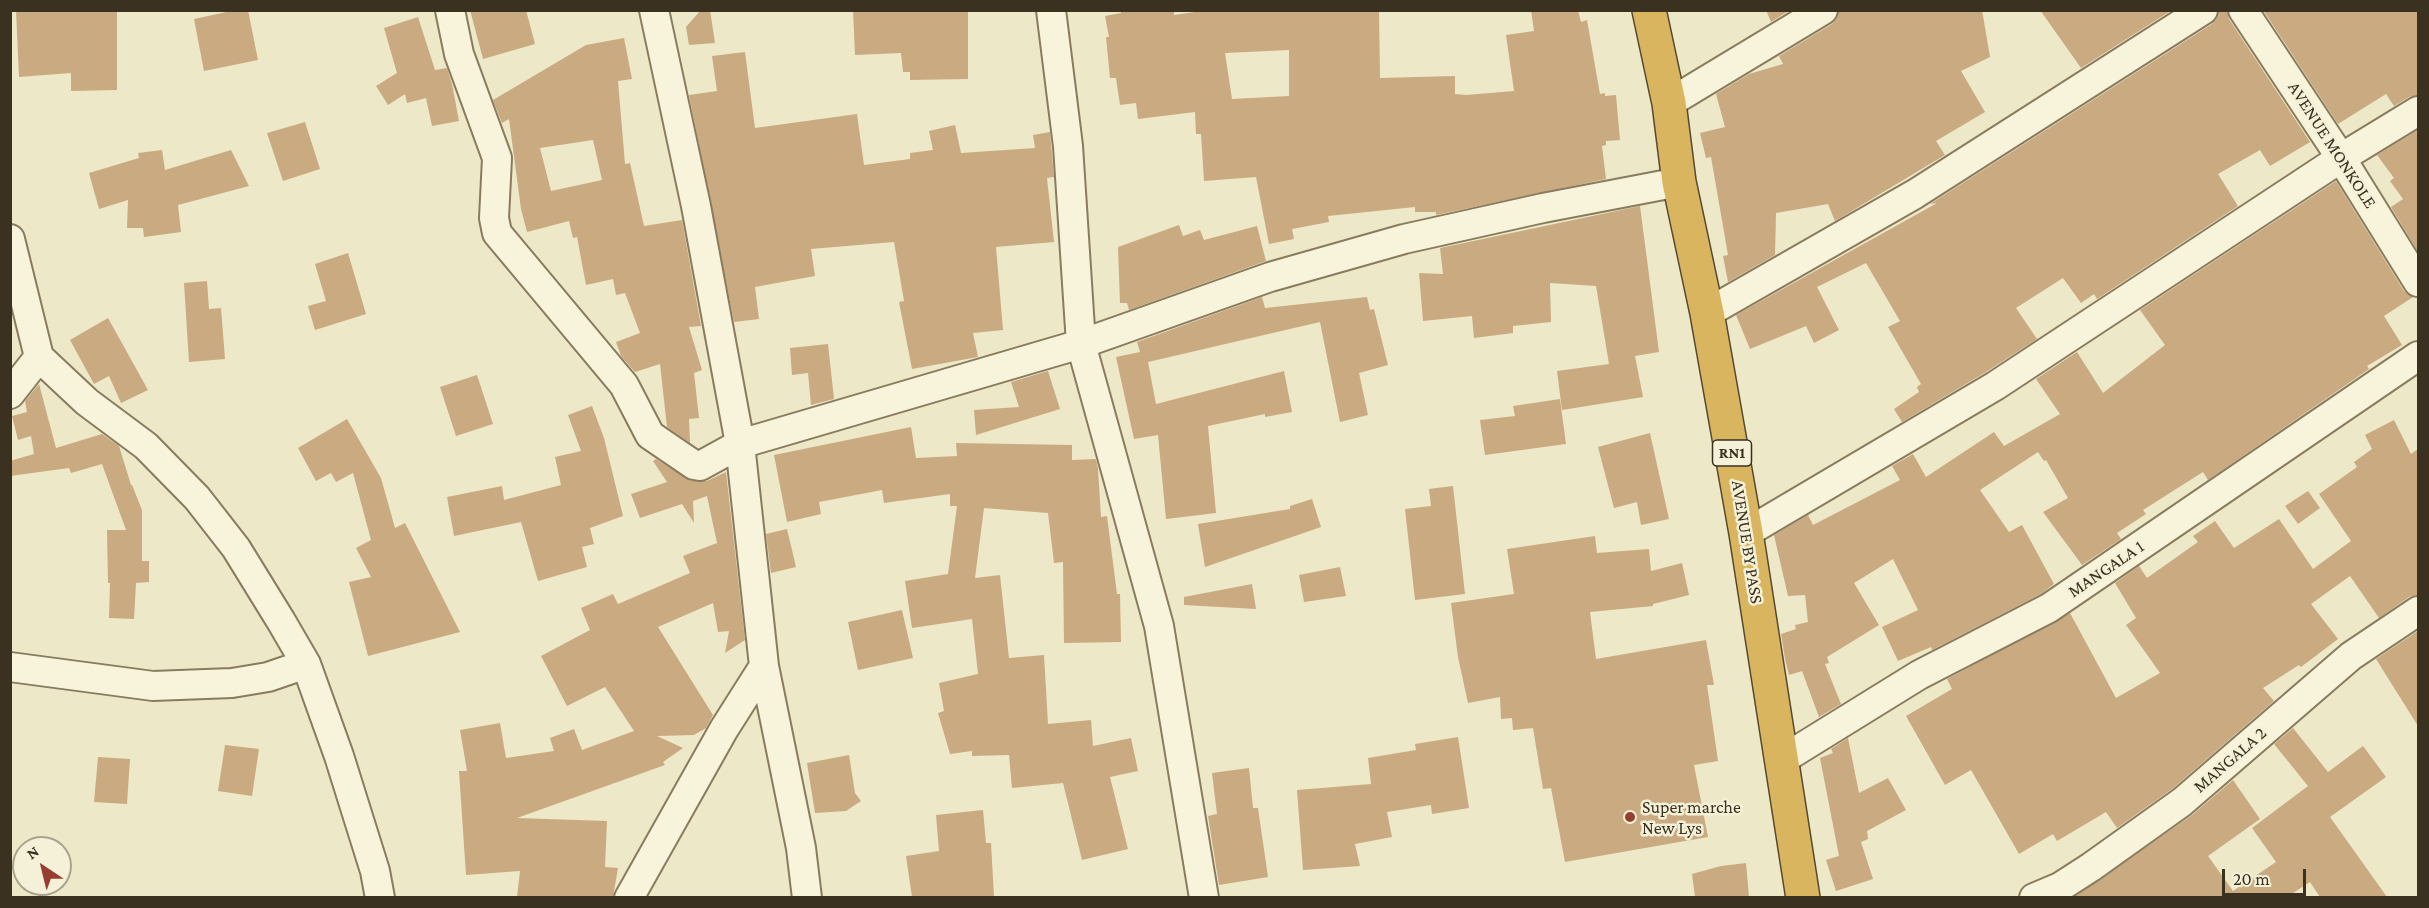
<!DOCTYPE html>
<html>
<head>
<meta charset="utf-8">
<style>
  body { margin:0 }
  #map { position:relative; width:2429px; height:908px; overflow:hidden; background:#ede8c8; font-family:"Crimson Pro",serif }
  canvas { display:block }
  .frame { position:absolute; inset:0; border:12px solid #3a3121; pointer-events:none }
  .north { position:absolute; left:12px; top:836px; width:60px; height:60px; box-sizing:border-box; background:#f5f1d8; border:2px solid #aaa48f; border-radius:50%; rotate:325deg; font-size:16px; font-weight:700; line-height:24px; text-align:center; color:#3a3121 }
  .north::after { content:''; display:block; margin:auto; width:21px; height:27px; background:#963e30; clip-path:polygon(50% 0,100% 100%,50% 72%,0 100%) }
  .scale { position:absolute; left:2222px; top:869px; width:84px; height:27px; box-sizing:border-box; border:3px solid #3a3121; border-top:0; padding-left:8px; font-size:18px; line-height:21px; white-space:nowrap; color:#3a3121; -webkit-text-stroke:4px #f5f1d8; paint-order:stroke }
</style>
</head>
<body>
<div id="map">
<canvas width="2429" height="908"></canvas>
<div class="frame"></div>
<div class="north">N</div>
<div class="scale">20 m</div>
</div>
<script>
const context = document.querySelector('canvas').getContext('2d');
context.lineJoin = 'round';
function fillPath(path, color) {
  context.fillStyle = color;
  context.fill(path, 'evenodd');
}
function shape(rows) {
  const path = new Path2D();
  for (const r of rows) {
    path.moveTo(r[0], r[1]);
    for (let i = 2; i < r.length; i += 2) path.lineTo(r[i], r[i + 1]);
  }
  return path;
}
function stroke(path, color, width, dash) {
  context.strokeStyle = color;
  context.lineWidth = width;
  context.lineCap = dash ? 'butt' : 'round';
  context.setLineDash(dash || []);
  context.stroke(path);
}
function write(font, color, halo, rows, align = 'center') {
  context.font = font + ' "Crimson Pro",serif';
  context.lineWidth = 5;
  context.setLineDash([]);
  context.textBaseline = 'middle';
  context.strokeStyle = halo;
  context.fillStyle = color;
  for (const [text, x, y, turn = 0] of rows) {
    context.save();
    context.translate(x, y);
    context.rotate((+turn || 0) * Math.PI / 180);
    context.textAlign = isNaN(turn) ? turn : align;
    if (halo) context.strokeText(text, 0, 0);
    context.fillText(text, 0, 0);
    context.restore();
  }
}
fillPath(shape([
  [16,10,117,10,117,90,71,91,71,73,19,77],
  [236,10,248,10,258,60,204,71,194,19],
  [470,10,526,10,535,44,483,59],
  [701,10,710,10,715,43,689,45,686,27],
  [853,10,968,10,968,79,910,80,910,72,903,72,901,53,855,55],
  [1121,10,1174,10,1174,15,1208,10,1379,10,1380,78,1455,76,1455,94,1466,95,1514,91,1506,35,1534,31,1531,10,1578,10,1581,22,1587,20,1600,94,1605,93,1605,96,1616,95,1620,140,1606,141,1606,145,1602,146,1606,179,1436,215,1436,212,1415,212,1415,207,1328,216,1329,222,1292,229,1294,239,1269,244,1256,177,1204,181,1201,134,1196,134,1195,112,1138,119,1136,103,1120,105,1116,78,1110,78,1106,37,1109,37,1105,16,1121,13],
  [1289,50,1289,96,1232,99,1225,53],
  [1766,10,1790,10,1771,22],
  [1839,10,1982,10,1990,57,1961,71,1985,112,1936,141,1945,155,1835,221,1828,204,1776,213,1775,255,1728,282,1723,256,1728,255,1711,157,1706,158,1700,133,1725,127,1716,94,1749,74,1783,64,1779,56,1832,24,1837,18],
  [2040,10,2172,10,2081,68],
  [2219,10,2227,10,2229,19,2310,142,2270,166,2260,150,2218,174,2238,206,2097,299,2094,294,2081,303,2063,278,2016,308,2037,339,1986,372,1902,422,1894,409,1919,392,1917,387,1921,384,1888,327,1900,321,1866,263,1817,287,1839,330,1814,343,1806,326,1750,349,1736,315,1937,203,1930,204,2212,24,2217,18],
  [2263,10,2418,10,2418,95,2409,97,2394,106,2386,94,2338,124],
  [418,17,435,70,447,68,452,84,459,121,432,126,426,98,407,103,405,94,388,105,376,86,397,73,384,28],
  [624,38,632,79,618,81,625,164,630,163,644,226,682,220,701,326,689,327,702,370,694,373,699,418,689,419,690,443,667,427,660,364,635,372,621,356,616,342,640,333,625,293,616,295,613,279,586,285,577,237,573,238,569,221,527,232,521,209,509,119,502,123,493,100,586,45],
  [593,140,602,180,551,191,540,148],
  [745,52,755,128,857,114,864,165,910,159,910,153,933,150,929,131,955,125,961,153,1035,148,1033,135,1050,132,1054,177,1047,178,1054,242,996,247,1003,330,973,333,978,357,912,369,899,302,904,301,894,242,811,249,815,276,755,287,759,319,734,322,689,95,717,91,712,56],
  [305,122,320,169,283,181,267,133],
  [2418,130,2418,252,2391,207,2403,199,2390,181,2394,178,2377,155],
  [162,150,165,170,231,150,249,186,178,205,181,232,144,237,143,228,127,228,128,200,99,209,89,173,139,158,138,153],
  [2336,181,2404,291,2413,297,2384,316,2402,345,2367,366,2369,369,2208,480,2203,472,2143,510,2146,514,2117,533,2121,539,2082,565,2043,512,2068,498,2046,460,2044,461,2038,452,1980,490,2009,532,2022,525,2054,584,2041,594,1932,650,1931,647,1898,661,1882,627,1918,610,1893,559,1854,583,1879,625,1827,657,1829,663,1825,664,1841,704,1819,717,1802,671,1789,675,1785,659,1781,634,1796,629,1795,625,1808,622,1805,595,1788,596,1774,535,1808,515,1813,525,1900,480,1892,466,1913,454,1926,477,1994,432,2004,446,2060,414,2036,379,2077,352,2103,393,2165,345,2140,310],
  [1640,206,1659,352,1635,356,1643,397,1562,410,1557,371,1609,364,1596,286,1550,283,1551,322,1513,326,1513,333,1474,338,1472,316,1423,321,1419,273,1443,274,1440,248],
  [1179,225,1183,236,1200,230,1204,240,1257,226,1266,261,1129,310,1127,303,1120,303,1118,247],
  [348,253,366,314,315,330,308,306,326,301,315,264],
  [207,281,209,309,221,308,225,359,189,362,184,283],
  [1262,297,1265,308,1367,297,1370,310,1374,309,1388,365,1359,373,1368,415,1340,422,1320,322,1148,362,1156,404,1284,371,1292,412,1265,417,1265,414,1208,426,1216,513,1166,519,1158,435,1134,439,1116,357,1140,352,1137,342],
  [108,318,148,390,121,403,109,376,94,384,70,340],
  [828,344,834,399,811,405,808,373,792,375,790,348],
  [1048,371,1060,409,976,435,974,410,1019,407,1011,382],
  [477,375,493,424,456,436,440,387],
  [39,384,56,448,102,434,119,446,131,485,132,485,142,510,142,561,149,561,149,582,136,583,134,619,109,618,110,583,108,583,107,530,126,530,102,464,71,473,69,468,10,476,10,461,34,454,31,436,18,440,12,416,27,412,25,401],
  [1560,399,1566,444,1485,455,1480,420,1515,416,1513,406],
  [592,406,604,438,623,516,590,528,594,544,582,547,587,567,538,581,521,522,454,536,447,497,502,486,504,500,561,485,555,457,581,451,568,415],
  [347,419,381,478,395,528,405,523,460,632,368,656,349,582,371,577,356,548,371,540,353,473,336,482,331,473,316,481,298,448],
  [2394,420,2411,454,2418,449,2418,595,2409,597,2379,618,2350,576,2311,604,2338,639,2301,667,2299,665,2263,688,2274,701,2172,789,2117,828,2106,812,2057,841,2053,834,2019,854,1971,770,1945,785,1906,716,1952,689,1947,679,2070,613,2116,698,2160,673,2126,625,2136,618,2115,583,2139,566,2147,578,2198,542,2193,536,2215,521,2234,548,2279,519,2313,569,2351,541,2319,494,2357,467,2354,462,2372,449,2365,435],
  [911,427,916,458,957,456,956,443,1072,445,1072,460,1096,459,1098,469,1101,517,1107,516,1117,594,1120,594,1121,642,1064,643,1063,562,1054,563,1048,513,984,508,975,578,1000,575,1009,658,1044,655,1048,724,1091,720,1093,746,1131,738,1138,771,1110,777,1128,849,1082,860,1063,783,1012,788,1009,755,972,756,972,751,950,754,938,713,944,711,939,683,978,674,972,619,912,628,905,581,948,574,957,506,950,506,950,494,884,503,882,490,819,502,821,514,787,522,774,455],
  [1650,433,1669,519,1641,525,1637,502,1614,508,1598,447],
  [656,459,691,481,707,481,726,472,745,640,725,653,729,631,718,632,713,603,658,627,713,715,706,728,694,735,657,736,683,748,663,762,665,765,517,818,607,821,605,867,618,868,613,897,517,897,520,871,466,875,459,771,467,771,460,730,500,723,506,758,554,751,550,738,574,729,582,750,634,731,605,687,567,706,541,656,590,630,581,608,613,594,618,604,690,573,683,556,717,543,707,496,693,501,694,523,682,504,640,518,631,494,667,482,653,461],
  [1453,486,1465,594,1415,600,1405,509,1431,506,1429,489],
  [2308,491,2320,508,2298,524,2285,506],
  [1312,499,1321,527,1205,567,1198,524,1290,509,1290,506],
  [787,529,796,567,771,573,766,534],
  [1595,536,1597,553,1649,549,1651,571,1682,563,1689,595,1653,604,1653,606,1590,612,1596,659,1706,640,1714,685,1707,685,1718,761,1694,765,1708,837,1565,862,1551,788,1543,789,1533,728,1513,730,1512,718,1501,719,1500,697,1468,703,1458,657,1451,603,1514,594,1507,549],
  [1340,567,1346,596,1304,602,1299,575],
  [1252,584,1256,609,1184,605,1184,597],
  [902,610,913,658,858,670,848,622],
  [2418,631,2418,726,2376,659],
  [2293,728,2328,772,2363,746,2386,777,2330,817,2387,897,2320,897,2310,882,2287,897,2074,897,2192,815,2233,780,2260,819,2208,856,2233,891,2276,862,2252,828,2308,786,2274,744],
  [1458,737,1469,808,1432,814,1431,805,1387,812,1392,837,1355,844,1360,866,1303,870,1297,790,1371,784,1368,758,1416,750,1415,744],
  [1848,738,1859,793,1888,778,1906,810,1867,831,1868,839,1861,842,1873,879,1836,891,1826,860,1839,856,1820,758,1833,753,1831,749],
  [225,745,259,749,252,796,218,791],
  [849,755,855,793,861,801,846,811,815,813,807,763],
  [98,757,130,759,127,804,94,802],
  [1249,768,1253,808,1258,808,1268,877,1219,885,1208,816,1217,814,1212,773],
  [983,810,986,843,991,843,994,897,912,897,906,856,939,851,936,815],
  [1746,863,1749,897,1695,897,1692,874,1721,866]
]), '#caaa80');
const minor = shape([
  [450,10,459,54,497,158,494,218,497,233,624,385,650,435,694,465,700,466,740,444,1081,344,1270,277,1404,239,1543,208,1679,182],
  [654,10,696,206,740,444,764,666,801,848,807,898],
  [1051,10,1068,146,1081,344,1159,626,1204,898],
  [2243,10,2341,158,2418,282],
  [1669,103,1823,10],
  [10,239,39,357,87,402,146,446,197,498,236,548,281,621,306,664,339,756,375,871,380,898],
  [1707,313,1915,194,2203,10],
  [10,394,39,357],
  [1746,533,1995,386,2341,158,2418,111],
  [10,667,153,686,232,683,268,677,306,664],
  [1780,761,1919,675,2049,608,2418,356],
  [629,898,724,729,764,666],
  [2034,898,2060,887,2091,867,2182,802,2351,656,2418,611]
]);
const highway = shape([
  [1649,10,1669,103,1679,182,1707,313,1746,533,1803,898]
]);
stroke(minor, '#897b5e', 32);
stroke(highway, '#574931', 36);
stroke(minor, '#f8f4dc', 28);
stroke(highway, '#d8b55e', 33);
for (const [x, y, r, color] of [
  [1630,817,6,"#963e30"]
]) {
  const dot = new Path2D();
  dot.arc(x, y, r, 0, 2 * Math.PI);
  context.fillStyle = color;
  context.fill(dot);
  stroke(dot, '#f5f1d8', 2);
}
for (const [x, y, w] of [
  [1732,453,39]
]) {
  const box = new Path2D();
  box.roundRect(x - w / 2, y - 13, w, 26, 4.5);
  context.fillStyle = '#f5f1d8';
  context.fill(box);
  stroke(box, '#3a3121', 1.5);
}
write('bold 16px', '#3a3121', null, [
  ["RN1",1732,453]
]);
write('18px', '#3a3121', '#f5f1d8', [
  ["AVENUE MONKOLE",2332,145,57],
  ["AVENUE BY PASS",1747,542,81],
  ["MANGALA 1",2106,569,-34],
  ["MANGALA 2",2230,760,-41]
]);
write('18px', '#3a3121', '#f5f1d8', [
  ["Super marche",1642,807],
  ["New Lys",1642,828]
], 'left');
</script>
</body>
</html>
